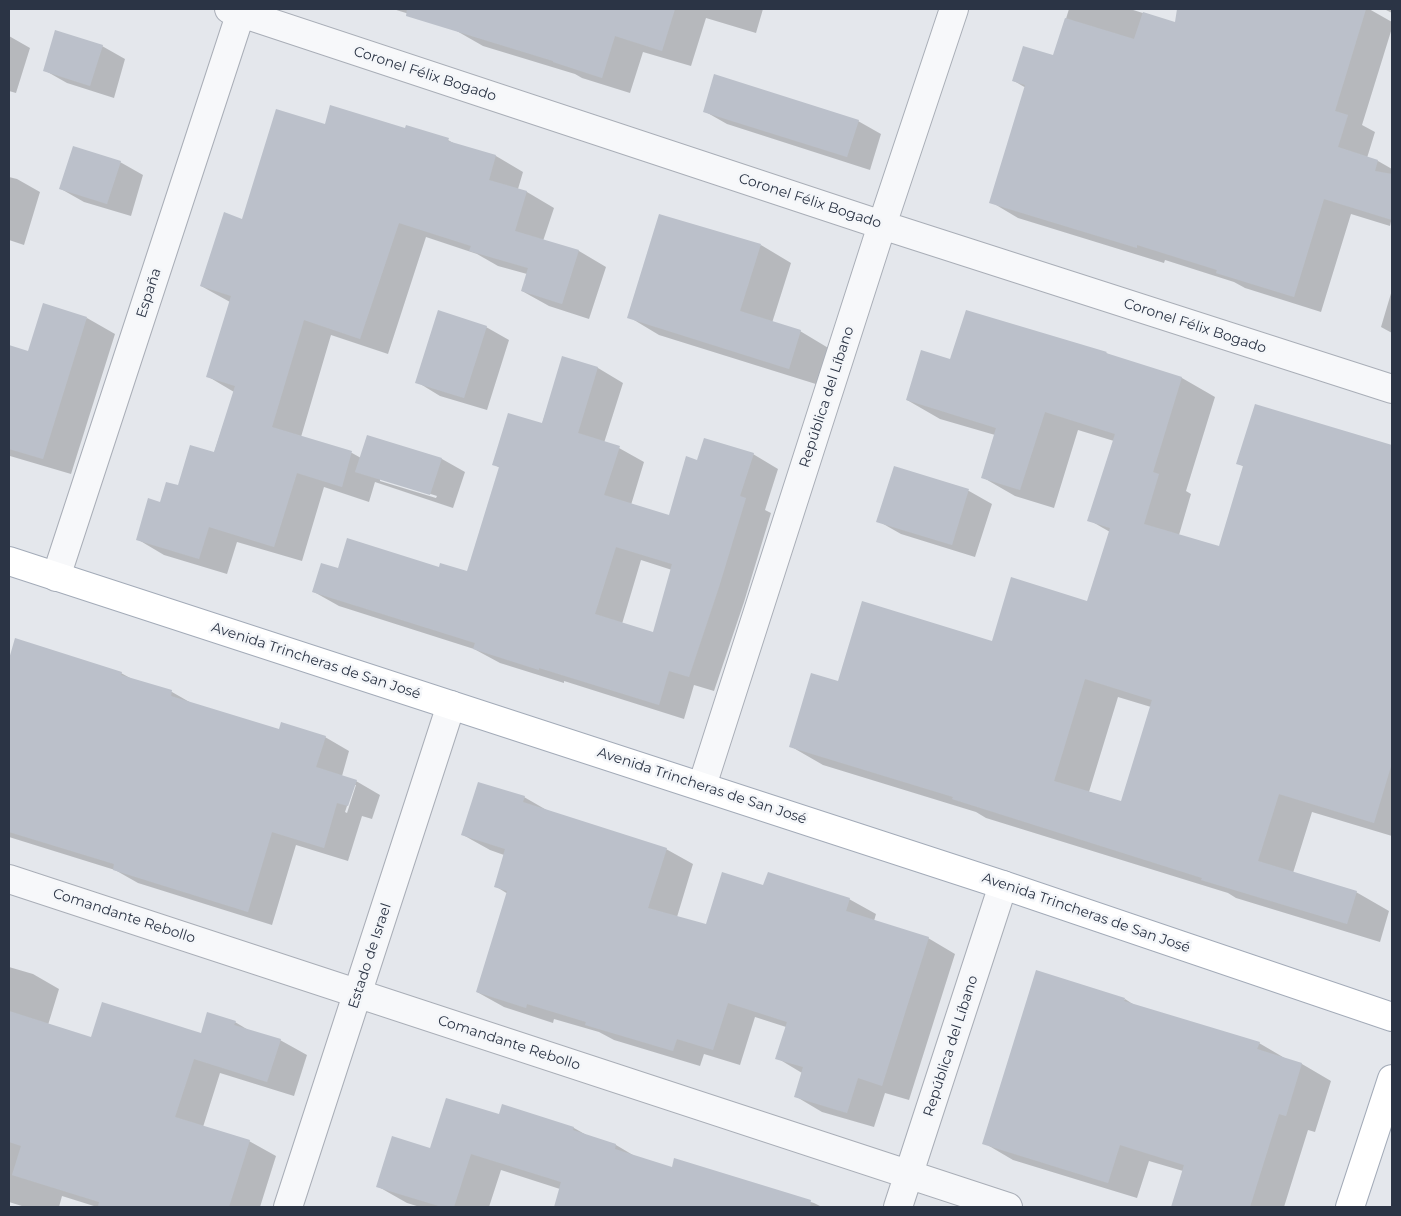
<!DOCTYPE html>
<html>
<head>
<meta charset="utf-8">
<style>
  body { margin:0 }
  #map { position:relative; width:1401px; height:1216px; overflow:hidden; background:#e4e7ec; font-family:Montserrat,sans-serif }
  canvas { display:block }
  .frame { position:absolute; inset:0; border:10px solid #2b3445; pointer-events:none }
</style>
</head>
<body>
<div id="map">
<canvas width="1401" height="1216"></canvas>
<div class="frame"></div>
</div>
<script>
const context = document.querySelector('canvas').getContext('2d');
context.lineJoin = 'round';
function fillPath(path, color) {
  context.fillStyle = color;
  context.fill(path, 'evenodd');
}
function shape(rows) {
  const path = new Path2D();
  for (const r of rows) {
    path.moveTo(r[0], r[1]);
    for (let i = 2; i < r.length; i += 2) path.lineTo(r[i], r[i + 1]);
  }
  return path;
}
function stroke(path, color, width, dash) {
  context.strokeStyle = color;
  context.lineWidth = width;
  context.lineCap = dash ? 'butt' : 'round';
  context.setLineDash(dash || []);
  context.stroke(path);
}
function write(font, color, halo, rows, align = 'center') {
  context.font = font + ' Montserrat,sans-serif';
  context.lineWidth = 5;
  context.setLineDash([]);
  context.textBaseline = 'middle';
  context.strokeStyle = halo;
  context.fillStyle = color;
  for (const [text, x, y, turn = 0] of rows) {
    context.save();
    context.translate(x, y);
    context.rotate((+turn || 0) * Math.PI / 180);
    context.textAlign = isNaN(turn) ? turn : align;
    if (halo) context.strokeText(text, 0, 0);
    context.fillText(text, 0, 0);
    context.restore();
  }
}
fillPath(shape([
  [393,9,763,9,756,33,706,18,691,66,643,52,630,93,582,78,575,74,483,46,455,30,455,28],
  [1069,9,1130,9,1181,25,1186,9,1369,9,1392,22,1392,28,1362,125,1375,132,1367,158,1378,161,1392,169,1392,217,1390,226,1351,214,1321,312,1245,288,1234,282,1165,260,1164,263,1018,218,991,202,1026,88,1014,81,1054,57],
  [1386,9,1392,9,1392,13,1386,10],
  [9,36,30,48,16,93,9,91],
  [102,46,125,59,114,98,67,83,44,70],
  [704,111,858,121,881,134,870,170,727,124],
  [325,125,405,130,448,140,457,145,496,156,523,172,518,189,527,192,554,208,543,241,579,251,606,267,589,319,549,306,522,291,527,274,498,266,477,254,426,237,388,354,331,335,301,437,352,453,361,458,442,459,465,472,453,508,375,482,369,502,324,487,302,561,237,542,227,574,164,555,137,539,160,503,214,453,234,392,207,376,230,302,201,286,243,220],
  [380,478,437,496,436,498,380,481],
  [120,162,143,175,131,216,84,202,61,189],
  [9,177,17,179,40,192,24,245,9,240],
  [761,245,791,263,772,323,800,331,830,349,819,385,659,335,629,317],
  [1392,290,1392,333,1381,327],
  [966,312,1106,353,1112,356,1182,378,1215,397,1186,491,1191,494,1179,535,1220,548,1244,467,1238,463,1256,406,1392,446,1392,836,1312,812,1293,873,1356,892,1389,911,1380,942,1236,898,1228,893,986,818,976,812,823,765,790,746,839,683,993,642,1088,602,1110,532,1089,520,1114,441,1078,430,1054,508,1015,496,982,477,995,435,940,419,907,400,951,361],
  [1118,697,1151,707,1122,802,1089,792],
  [87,318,115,334,71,474,10,456,9,459,9,346,28,352],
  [486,327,509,340,487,410,440,396,417,382],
  [563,358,598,368,623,383,604,443,619,448,644,462,631,505,670,517,698,461,753,454,778,469,765,510,771,513,744,602,714,691,694,685,684,719,564,681,564,683,500,663,474,649,339,606,314,592,338,569,439,568,468,573,500,468,493,464,542,424],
  [641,560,672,570,654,634,622,624],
  [894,468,969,491,992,504,975,557,901,534,878,521],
  [16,640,121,673,132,679,172,692,193,704,280,730,325,737,349,751,342,776,356,781,380,795,372,819,362,816,348,861,296,845,272,925,138,883,115,870,9,837,9,663],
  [354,785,356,785,347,813,345,812],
  [524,797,550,812,666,849,693,864,677,917,707,925,764,887,849,899,876,914,874,921,928,938,955,954,909,1100,885,1093,874,1127,822,1112,795,1096,802,1073,777,1058,786,1027,755,1017,740,1065,704,1054,700,1066,614,1040,599,1032,554,1019,553,1023,504,1007,477,992,508,894,495,886,504,855,490,850,463,835],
  [9,967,33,974,59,989,48,1025,91,1038,201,1034,235,1022,250,1031,280,1040,307,1055,294,1096,220,1073,203,1127,249,1141,276,1156,260,1207,97,1207,62,1196,59,1207,25,1207,9,1202],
  [1125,999,1136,1006,1259,1043,1288,1060,1302,1064,1331,1081,1315,1132,1308,1130,1284,1207,1178,1207,1173,1204,1183,1171,1149,1161,1137,1198,1013,1160,984,1143],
  [503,1106,574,1128,590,1137,616,1145,638,1158,672,1169,675,1160,814,1203,822,1207,555,1207,560,1189,501,1170,489,1207,420,1207,407,1203,377,1186,431,1149,500,1116]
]), '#0003');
fillPath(shape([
  [407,9,675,9,662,51,615,36,602,78,553,62,553,61,406,16],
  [1177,9,1366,9,1335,111,1348,115,1338,147,1378,160,1375,171,1392,174,1392,220,1324,199,1294,297,1216,273,1217,270,1137,245,1137,248,989,203,1025,85,1012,81,1023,46,1053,55,1065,18,1134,39,1143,12,1175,22],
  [55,30,103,45,90,86,43,71],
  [714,74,859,120,847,157,703,112],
  [330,105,405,128,406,125,449,138,448,141,496,155,489,180,527,191,515,231,579,250,562,304,521,291,528,268,469,251,471,246,399,223,360,339,304,320,272,427,352,451,342,487,297,473,274,547,209,527,199,559,136,540,148,498,160,502,166,482,178,485,190,445,214,452,235,386,206,377,231,296,200,286,224,212,242,219,276,109,325,124],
  [73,146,121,161,107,204,59,189],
  [659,214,761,244,740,311,801,330,789,369,627,318],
  [43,303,87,317,43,459,9,449,9,345,28,351],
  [438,310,487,326,464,398,415,383],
  [966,310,1107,352,1106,353,1182,377,1153,472,1159,474,1144,524,1219,546,1243,466,1236,464,1255,404,1392,445,1392,763,1374,823,1279,794,1258,861,1357,891,1347,924,1201,880,1202,878,952,799,953,797,789,747,811,673,838,681,862,601,992,641,1011,577,1087,601,1110,528,1087,521,1115,434,1045,412,1020,490,981,478,996,428,906,400,921,350,950,359],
  [1085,679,1152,700,1121,801,1054,781],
  [562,356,598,367,578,433,620,446,604,495,669,515,686,456,697,460,704,438,754,453,740,496,746,498,719,587,689,677,669,671,659,705,539,668,539,670,473,649,475,643,312,592,321,563,338,568,347,538,439,567,440,563,467,571,499,467,492,465,508,413,542,423],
  [616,547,672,564,653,632,595,614],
  [367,435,442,458,430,495,355,472],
  [894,466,969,489,952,545,876,522],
  [15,638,122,672,121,675,172,690,171,696,279,729,281,722,326,736,316,767,357,780,348,806,337,803,324,848,272,832,248,912,113,870,114,864,9,832,9,659],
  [478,782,525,796,523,802,667,848,648,908,706,924,722,872,763,885,768,872,850,898,846,911,929,937,882,1086,858,1078,847,1113,794,1097,803,1067,775,1059,787,1022,728,1003,713,1050,677,1039,673,1051,585,1025,586,1022,527,1004,526,1008,476,992,507,891,494,887,505,849,461,835],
  [1036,970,1125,998,1124,1001,1260,1042,1257,1049,1302,1063,1286,1116,1279,1114,1250,1207,1171,1207,1184,1165,1120,1145,1108,1183,982,1144],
  [102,1002,201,1033,207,1012,236,1021,234,1025,281,1039,267,1082,194,1059,175,1117,250,1140,229,1207,98,1207,99,1202,12,1175,21,1146,9,1142,9,1011,91,1037],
  [446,1098,499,1114,502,1104,574,1127,573,1130,616,1144,615,1149,672,1167,674,1158,811,1200,810,1207,554,1207,561,1182,471,1154,454,1207,442,1207,376,1187,392,1136,430,1148]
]), '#bbc0ca');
const minor = shape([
  [229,9,882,225,1392,389],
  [56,577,242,9],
  [702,786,882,225,954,9],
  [9,879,1008,1207],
  [288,1207,451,705],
  [898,1207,1003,885]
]);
const primary = shape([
  [9,561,1003,885,1392,1017],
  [1350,1207,1392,1079]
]);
stroke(minor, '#a9aeb7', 30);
stroke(primary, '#a3abb8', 30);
stroke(minor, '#f7f8fa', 28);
stroke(primary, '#fff', 28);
write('14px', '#2b3445', '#f4f6f9', [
  ["Coronel Félix Bogado",425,74,18],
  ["Coronel Félix Bogado",810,201,18],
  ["España",149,293,-72],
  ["Coronel Félix Bogado",1195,326,18],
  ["República del Líbano",827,397,-72],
  ["Avenida Trincheras de San José",316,661,18],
  ["Avenida Trincheras de San José",702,786,18],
  ["Avenida Trincheras de San José",1086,913,19],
  ["Comandante Rebollo",124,916,18],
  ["Estado de Israel",370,956,-72],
  ["Comandante Rebollo",509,1043,18],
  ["República del Líbano",951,1046,-72]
]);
</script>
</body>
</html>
